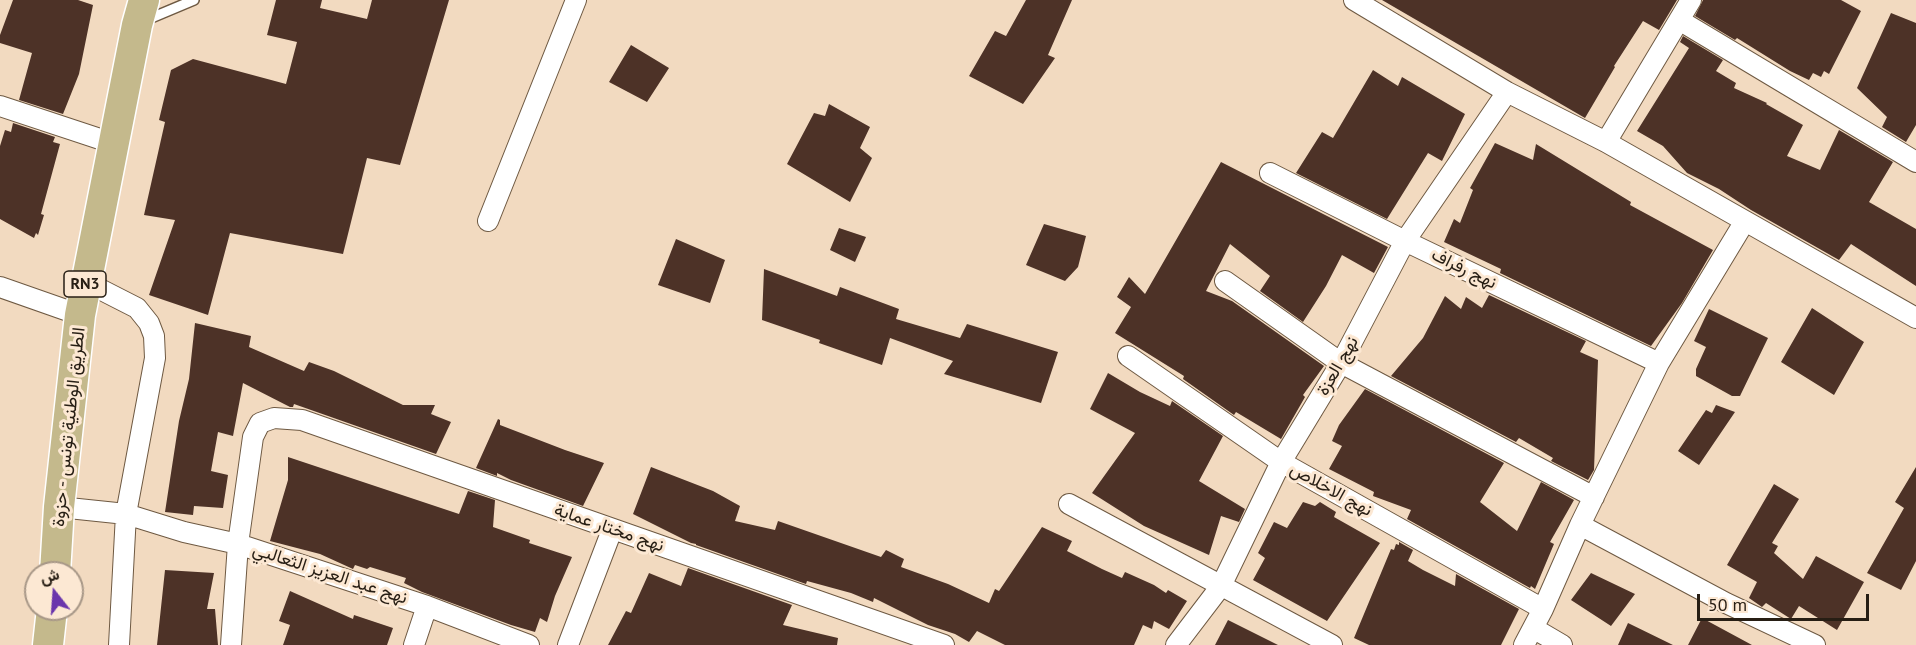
<!DOCTYPE html>
<html>
<head>
<meta charset="utf-8">
<style>
  body { margin:0 }
  #map { position:relative; width:1916px; height:645px; overflow:hidden; background:#f2dac0; font-family:"PT Sans",Vazirmatn,sans-serif }
  canvas { display:block }
  .north { position:absolute; left:24px; top:561px; width:60px; height:60px; box-sizing:border-box; background:#fce8d3; border:2px solid #a79787; border-radius:50%; rotate:343deg; font-size:16px; font-weight:700; line-height:24px; text-align:center; color:#271e14 }
  .north::after { content:''; display:block; margin:auto; width:21px; height:27px; background:#6a35ac; clip-path:polygon(50% 0,100% 100%,50% 72%,0 100%) }
  .scale { position:absolute; left:1697px; top:594px; width:172px; height:27px; box-sizing:border-box; border:3px solid #271e14; border-top:0; padding-left:8px; font-size:18px; line-height:21px; white-space:nowrap; color:#271e14; -webkit-text-stroke:4px #fce8d3; paint-order:stroke }
</style>
</head>
<body>
<div id="map">
<canvas width="1916" height="645"></canvas>
<div class="north">ش</div>
<div class="scale">50 m</div>
</div>
<script>
const context = document.querySelector('canvas').getContext('2d');
context.lineJoin = 'round';
function fillPath(path, color) {
  context.fillStyle = color;
  context.fill(path, 'evenodd');
}
function shape(rows) {
  const path = new Path2D();
  for (const r of rows) {
    path.moveTo(r[0], r[1]);
    for (let i = 2; i < r.length; i += 2) path.lineTo(r[i], r[i + 1]);
  }
  return path;
}
function stroke(path, color, width, dash) {
  context.strokeStyle = color;
  context.lineWidth = width;
  context.lineCap = dash ? 'butt' : 'round';
  context.setLineDash(dash || []);
  context.stroke(path);
}
function write(font, color, halo, rows, align = 'center') {
  context.font = font + ' "PT Sans",Vazirmatn,sans-serif';
  context.lineWidth = 6;
  context.setLineDash([]);
  context.textBaseline = 'middle';
  context.strokeStyle = halo;
  context.fillStyle = color;
  for (const [text, x, y, turn = 0] of rows) {
    context.save();
    context.translate(x, y);
    context.rotate((+turn || 0) * Math.PI / 180);
    context.textAlign = isNaN(turn) ? turn : align;
    if (halo) context.strokeText(text, 0, 0);
    context.fillText(text, 0, 0);
    context.restore();
  }
}
fillPath(shape([
  [13,0,78,0,93,5,79,74,63,114,19,100,32,53,0,43,0,35],
  [276,0,322,0,320,8,367,19,372,0,449,0,400,165,367,158,343,254,230,233,208,315,149,295,175,220,144,215,165,122,159,120,171,70,193,59,286,84,297,42,267,35],
  [1026,0,1072,0,1048,55,1055,58,1023,104,969,76,995,31,1006,36],
  [1382,0,1677,0,1659,30,1643,21,1614,66,1615,67,1585,118],
  [1703,0,1841,0,1861,11,1829,74,1824,71,1821,77,1813,73,1809,80,1790,71,1737,38,1735,40,1695,16],
  [1891,13,1916,23,1916,125,1906,142,1882,127,1887,117,1857,88],
  [1683,36,1723,60,1716,71,1736,83,1734,88,1767,103,1766,104,1803,125,1787,156,1820,170,1839,130,1893,162,1869,202,1916,229,1916,286,1851,244,1839,260,1751,210,1719,189,1687,173,1663,146,1637,131,1689,48,1680,42],
  [631,45,669,68,647,102,609,82],
  [1373,70,1398,86,1402,77,1465,114,1442,161,1428,153,1387,219,1296,173,1322,132,1333,138],
  [829,104,870,127,860,148,872,158,850,202,787,164,814,113,825,116],
  [13,123,55,137,53,142,60,144,41,214,44,215,38,235,36,233,34,238,0,219,0,146,5,130,11,132],
  [1495,143,1533,160,1536,144,1631,202,1630,205,1713,250,1682,303,1651,346,1500,273,1501,269,1444,242,1454,219,1460,223,1473,190,1470,188],
  [1221,162,1388,247,1374,273,1342,255,1326,286,1303,322,1260,291,1270,276,1230,244,1206,291,1232,301,1324,366,1303,395,1305,397,1281,439,1236,412,1234,415,1183,379,1184,376,1115,333,1131,307,1117,297,1129,277,1145,294],
  [1044,224,1086,236,1078,267,1065,281,1026,265],
  [839,228,866,237,855,262,830,250],
  [676,239,725,260,710,303,658,285],
  [764,269,837,296,840,287,899,309,896,319,960,338,967,324,1058,352,1041,403,944,374,953,361,890,338,882,365,819,343,820,340,762,320],
  [1489,295,1586,341,1580,352,1598,360,1594,470,1588,480,1551,461,1553,458,1519,438,1516,442,1391,376,1423,338,1445,296,1461,309,1466,297,1482,308],
  [1812,308,1864,342,1834,395,1781,362],
  [1709,309,1768,338,1740,396,1732,396,1696,376,1696,369,1706,347,1694,341],
  [195,323,251,336,249,347,304,371,309,362,334,371,403,405,435,405,431,414,451,422,436,454,294,404,293,407,290,407,243,383,233,436,218,432,211,471,228,475,223,508,194,506,193,515,165,512,179,421,189,379],
  [1108,373,1140,392,1170,406,1172,401,1223,436,1199,481,1245,509,1239,522,1221,516,1209,555,1144,526,1092,493,1135,433,1090,409],
  [1365,389,1504,463,1480,502,1517,531,1541,482,1574,500,1550,542,1554,544,1535,589,1531,586,1530,588,1407,519,1411,510,1373,496,1374,492,1329,469,1342,446,1332,441,1339,425],
  [1716,405,1735,412,1699,465,1678,451,1706,410,1712,413],
  [498,419,500,420,500,425,565,450,604,463,583,506,511,480,497,473,497,476,476,468],
  [288,457,459,514,468,491,495,500,493,527,530,540,529,543,572,557,555,596,547,622,540,618,535,632,511,625,422,592,404,583,406,578,370,567,367,569,355,565,353,569,320,554,270,541,288,480],
  [651,467,713,491,740,506,735,521,775,530,778,521,881,557,886,550,904,559,901,567,948,584,989,603,995,589,999,591,1042,527,1072,541,1067,551,1102,569,1122,578,1125,572,1154,585,1166,593,1168,590,1187,601,1169,629,1154,621,1152,629,1143,625,1134,645,1005,645,977,631,969,642,955,634,928,625,874,598,873,602,851,593,807,581,806,584,696,545,696,544,691,543,633,514],
  [1916,467,1916,561,1901,590,1867,573,1904,508,1895,502],
  [1774,484,1799,499,1772,543,1778,546,1774,553,1803,579,1816,556,1864,582,1837,630,1799,606,1791,619,1766,603,1762,607,1749,598,1757,582,1727,565],
  [1303,502,1315,506,1320,502,1336,512,1334,517,1380,543,1327,621,1253,580,1265,558,1258,553,1274,522,1287,528],
  [1399,542,1413,550,1408,561,1423,570,1455,586,1456,574,1519,609,1501,645,1369,645,1354,638,1391,549,1394,550,1396,544,1399,545],
  [688,568,792,605,783,625,838,638,837,645,608,645,626,611,631,613,649,573,681,586],
  [165,570,214,573,207,609,215,609,218,645,157,645],
  [1591,573,1635,594,1611,626,1571,600],
  [290,591,353,619,354,615,393,628,387,645,283,645,290,625,279,621],
  [1702,618,1752,645,1688,645],
  [1228,620,1278,645,1215,645],
  [1628,623,1673,645,1618,645]
]), '#4d3227');
const service = shape([
  [144,21,194,0]
]);
const minor = shape([
  [1354,0,1507,92,1606,142,1916,318],
  [1679,20,1916,162],
  [0,106,112,143],
  [1606,142,1691,0],
  [1270,173,1405,241,1659,363],
  [488,221,576,0],
  [1225,281,1341,363,1594,497],
  [86,282,137,308,149,323,154,336,155,358,126,514,119,645],
  [0,287,80,315],
  [1128,356,1281,462,1543,609],
  [1069,504,1332,645],
  [59,507,126,514,184,532,238,544,427,606,529,645],
  [1580,525,1726,603,1815,645],
  [1533,628,1562,645],
  [231,645,238,544,253,437,260,423,274,418,302,420,944,645],
  [414,645,427,606],
  [568,645,612,530],
  [1176,645,1221,586,1281,462,1341,363,1405,241,1507,92],
  [1524,645,1543,609,1580,525,1659,363,1745,221]
]);
const primary = shape([
  [55,573,59,507,80,315,137,25,144,0],
  [48,645,52,609]
]);
stroke(service, '#6e5942', 12);
stroke(minor, '#6e5942', 22);
stroke(primary, '#fff', 33);
stroke(service, '#fff', 9);
stroke(minor, '#fff', 20);
stroke(primary, '#c4b98c', 30);
for (const [x, y, w] of [
  [85,284,42]
]) {
  const box = new Path2D();
  box.roundRect(x - w / 2, y - 13, w, 26, 4.5);
  context.fillStyle = '#fce8d3';
  context.fill(box);
  stroke(box, '#271e14', 1.5);
}
write('bold 16px', '#271e14', null, [
  ["RN3",85,284]
]);
write('18px', '#271e14', '#fce8d3', [
  ["نهج رفراف",1464,269,26],
  ["نهج العزة",1338,366,-60],
  ["الطريق الوطنية تونس - حزوة",69,427,-84],
  ["نهج الاخلاص",1331,490,29],
  ["نهج مختار عماية",609,528,19],
  ["نهج عبد العزيز الثعالبي",330,574,18]
]);
</script>
</body>
</html>
